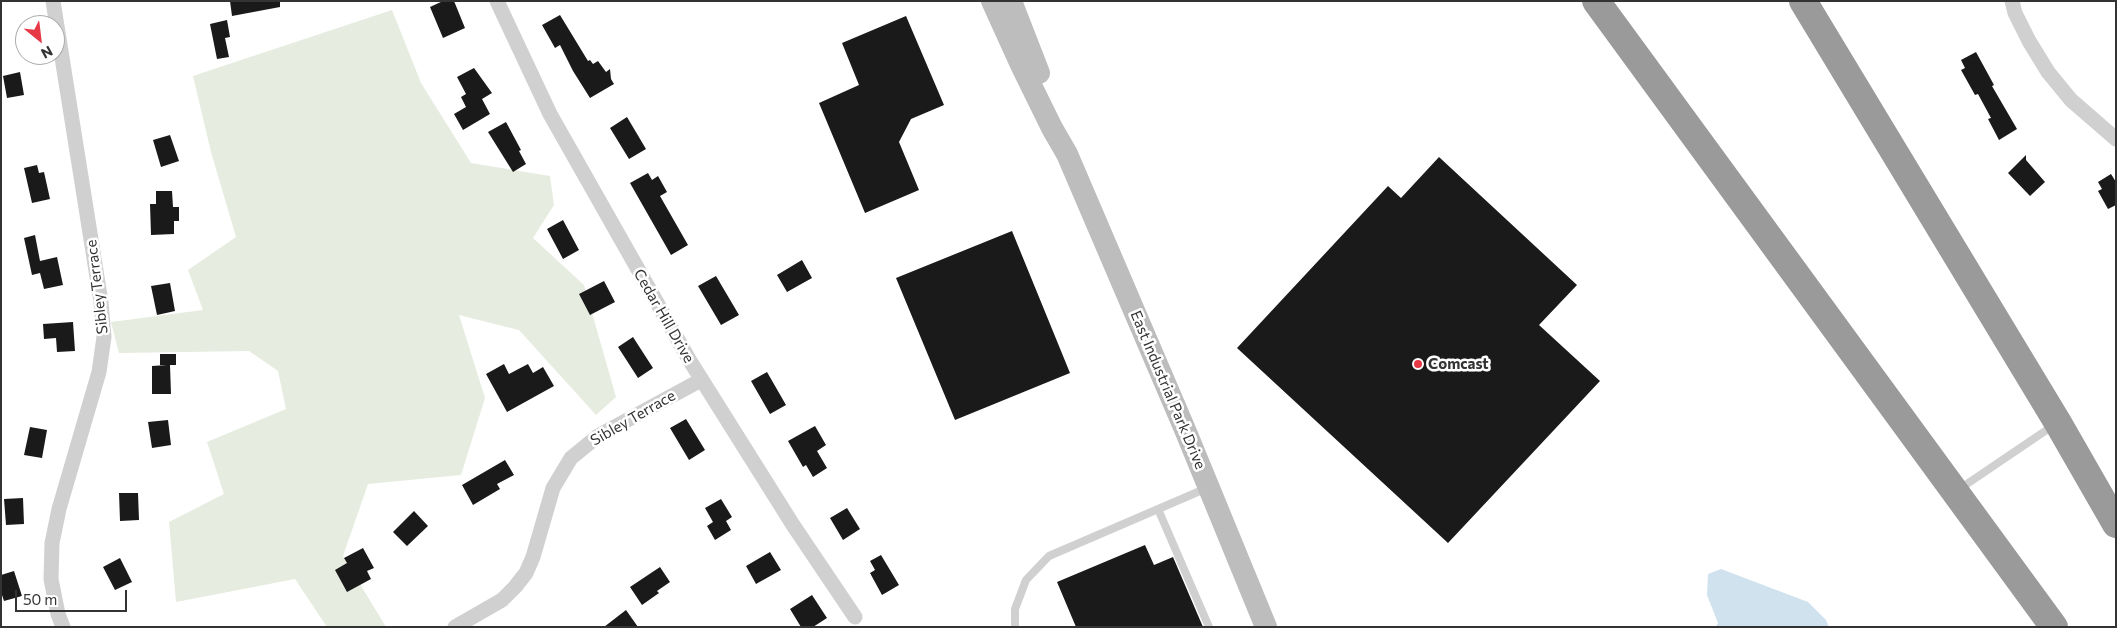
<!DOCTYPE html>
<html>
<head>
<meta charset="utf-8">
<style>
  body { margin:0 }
  #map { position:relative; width:2117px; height:628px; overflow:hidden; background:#fff; font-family:Commissioner,sans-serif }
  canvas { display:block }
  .frame { position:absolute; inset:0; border:2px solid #333; pointer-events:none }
  .north { position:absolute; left:15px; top:15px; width:50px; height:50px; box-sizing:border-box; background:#fff; border:1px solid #adadad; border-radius:50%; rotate:151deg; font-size:14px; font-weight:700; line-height:20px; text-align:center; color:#333 }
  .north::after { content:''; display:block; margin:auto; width:18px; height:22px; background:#e63946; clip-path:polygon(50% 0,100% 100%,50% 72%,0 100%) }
  .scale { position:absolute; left:15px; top:590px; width:112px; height:22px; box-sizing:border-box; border:2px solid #333; border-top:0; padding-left:6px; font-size:15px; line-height:18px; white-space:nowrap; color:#333; -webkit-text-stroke:4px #fff; paint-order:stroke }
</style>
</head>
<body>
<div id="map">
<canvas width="2117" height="628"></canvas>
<div class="frame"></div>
<div class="north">N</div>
<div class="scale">50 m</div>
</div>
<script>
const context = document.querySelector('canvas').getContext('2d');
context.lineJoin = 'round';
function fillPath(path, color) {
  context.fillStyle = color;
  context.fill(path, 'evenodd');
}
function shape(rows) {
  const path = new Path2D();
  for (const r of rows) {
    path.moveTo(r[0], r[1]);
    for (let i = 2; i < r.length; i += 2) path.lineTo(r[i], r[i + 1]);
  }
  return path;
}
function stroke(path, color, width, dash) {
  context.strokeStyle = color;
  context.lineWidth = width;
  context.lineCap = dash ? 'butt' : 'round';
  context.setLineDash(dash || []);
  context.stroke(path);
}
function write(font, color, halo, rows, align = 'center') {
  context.font = font + ' Commissioner,sans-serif';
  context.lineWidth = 5;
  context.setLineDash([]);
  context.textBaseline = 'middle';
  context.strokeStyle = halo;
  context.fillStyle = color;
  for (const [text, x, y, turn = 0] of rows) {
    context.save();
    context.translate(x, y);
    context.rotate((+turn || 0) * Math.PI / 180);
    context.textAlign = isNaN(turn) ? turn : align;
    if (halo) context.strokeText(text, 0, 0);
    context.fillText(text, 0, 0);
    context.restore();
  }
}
fillPath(shape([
  [392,10,421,83,471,163,550,176,554,205,533,238,584,285,616,397,596,415,519,330,459,315,485,398,461,475,368,484,343,556,386,627,327,627,295,579,176,602,169,522,224,494,207,442,286,409,278,371,249,351,119,353,111,322,203,310,188,270,236,237,211,152,193,76]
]), '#e6ecdf');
fillPath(shape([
  [1721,569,1808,602,1826,620,1829,627,1716,627,1718,623,1707,595,1708,574]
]), '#cfe2ee');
fillPath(shape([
  [230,1,280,1,280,7,232,16],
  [443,1,454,1,465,28,443,38,430,7],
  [560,15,588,61,590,60,593,64,598,61,606,72,610,69,611,79,614,84,590,98,573,71,560,45,555,48,542,25],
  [906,16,944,105,911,119,899,142,919,190,865,213,819,103,859,85,842,43],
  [227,20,230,37,225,38,229,57,217,59,210,24],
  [1976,52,1994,85,1992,86,2017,129,1999,140,1988,119,1991,118,1978,94,1975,95,1961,70,1965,68,1961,60],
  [474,68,492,93,482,99,490,114,463,130,454,114,466,107,461,97,466,94,457,77],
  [20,72,24,95,7,98,3,76],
  [627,117,646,149,629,159,610,128],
  [506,122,521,150,519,151,526,164,513,172,488,132],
  [170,135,179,161,161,167,153,140],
  [2026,155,2026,160,2045,182,2030,196,2008,173],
  [1439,157,1577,285,1539,325,1600,381,1448,543,1237,348,1388,186,1401,198],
  [37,165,39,173,44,172,50,199,32,203,24,168],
  [648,173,652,180,658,176,667,192,660,196,688,245,671,255,630,183],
  [2111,174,2116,182,2116,205,2108,209,2098,191,2102,189,2098,182],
  [156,191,172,191,173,207,179,207,179,221,174,221,174,234,151,235,150,204,156,204],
  [563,220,579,250,563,259,547,229],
  [1012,231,1070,373,955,420,896,278],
  [35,235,40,261,57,257,63,285,44,289,40,273,32,275,24,238],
  [802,260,812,278,787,292,777,275],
  [716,276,739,315,721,325,698,286],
  [604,281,615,302,590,315,579,294],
  [170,283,175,311,157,315,151,286],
  [73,322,75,351,57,352,56,338,44,339,43,324],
  [633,337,653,368,638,378,618,347],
  [160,354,176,354,176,365,170,365,171,394,152,394,152,366,167,365,160,365],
  [504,364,509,374,528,364,533,373,543,367,554,386,507,412,486,374],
  [767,372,786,405,770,414,751,381],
  [686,419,705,450,689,460,670,428],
  [168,420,171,445,152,448,148,422],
  [815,426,826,445,817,451,827,468,813,477,806,465,803,467,788,441],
  [30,427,47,430,42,458,24,455],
  [505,460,514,475,497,484,500,489,473,505,462,485],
  [119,493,138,493,139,520,120,521],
  [23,498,24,524,6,525,4,499],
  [721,499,732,517,726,521,731,530,715,540,707,526,713,522,705,508],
  [847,508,860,529,843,540,830,518],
  [414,511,428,526,407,546,393,532],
  [1145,545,1154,565,1173,557,1203,627,1076,627,1057,582],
  [363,548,374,568,367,571,371,579,347,592,335,570,347,563,344,558],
  [770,552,781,570,756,584,746,566],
  [881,555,899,585,882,595,870,573,875,570,870,561],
  [120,558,132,582,115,590,103,567],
  [660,567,670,582,657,591,659,593,642,605,630,587],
  [14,571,22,596,4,601,1,592,1,575],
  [812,595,827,618,813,627,801,627,790,609],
  [626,610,638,627,604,627]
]), '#1a1a1a');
stroke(shape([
  [1958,490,2054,425],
  [1158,509,1209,627],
  [1015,627,1015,609,1026,580,1049,556,1207,488]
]), '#d0d0d0', 8);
stroke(shape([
  [53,1,101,302,104,337,99,372,59,509,52,543,51,579,58,614,63,627],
  [497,1,550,114,690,361,793,525,855,617],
  [2012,1,2015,13,2029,41,2048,72,2071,100,2116,139],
  [455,627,502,600,515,587,526,573,533,557,553,488,571,458,598,436,701,380]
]), '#d0d0d0', 15);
stroke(shape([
  [992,1,1022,67,1052,128,1067,154,1186,432,1266,627],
  [1011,1,1039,73]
]), '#bdbdbd', 22);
stroke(shape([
  [1596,1,2054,627],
  [1803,1,2058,423,2116,524]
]), '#9a9a9a', 28);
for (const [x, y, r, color] of [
  [1418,364,5,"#e63946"]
]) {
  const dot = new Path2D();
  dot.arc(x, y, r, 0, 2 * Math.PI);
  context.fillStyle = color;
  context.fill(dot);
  stroke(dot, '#fff', 2);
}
write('15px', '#333', '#fff', [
  ["Sibley Terrace",97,287,-97],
  ["Cedar Hill Drive",664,316,60],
  ["East Industrial Park Drive",1168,390,67],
  ["Sibley Terrace",633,418,-30]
]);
write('bold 15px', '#333', '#fff', [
  ["Comcast",1428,364]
], 'left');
</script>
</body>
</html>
